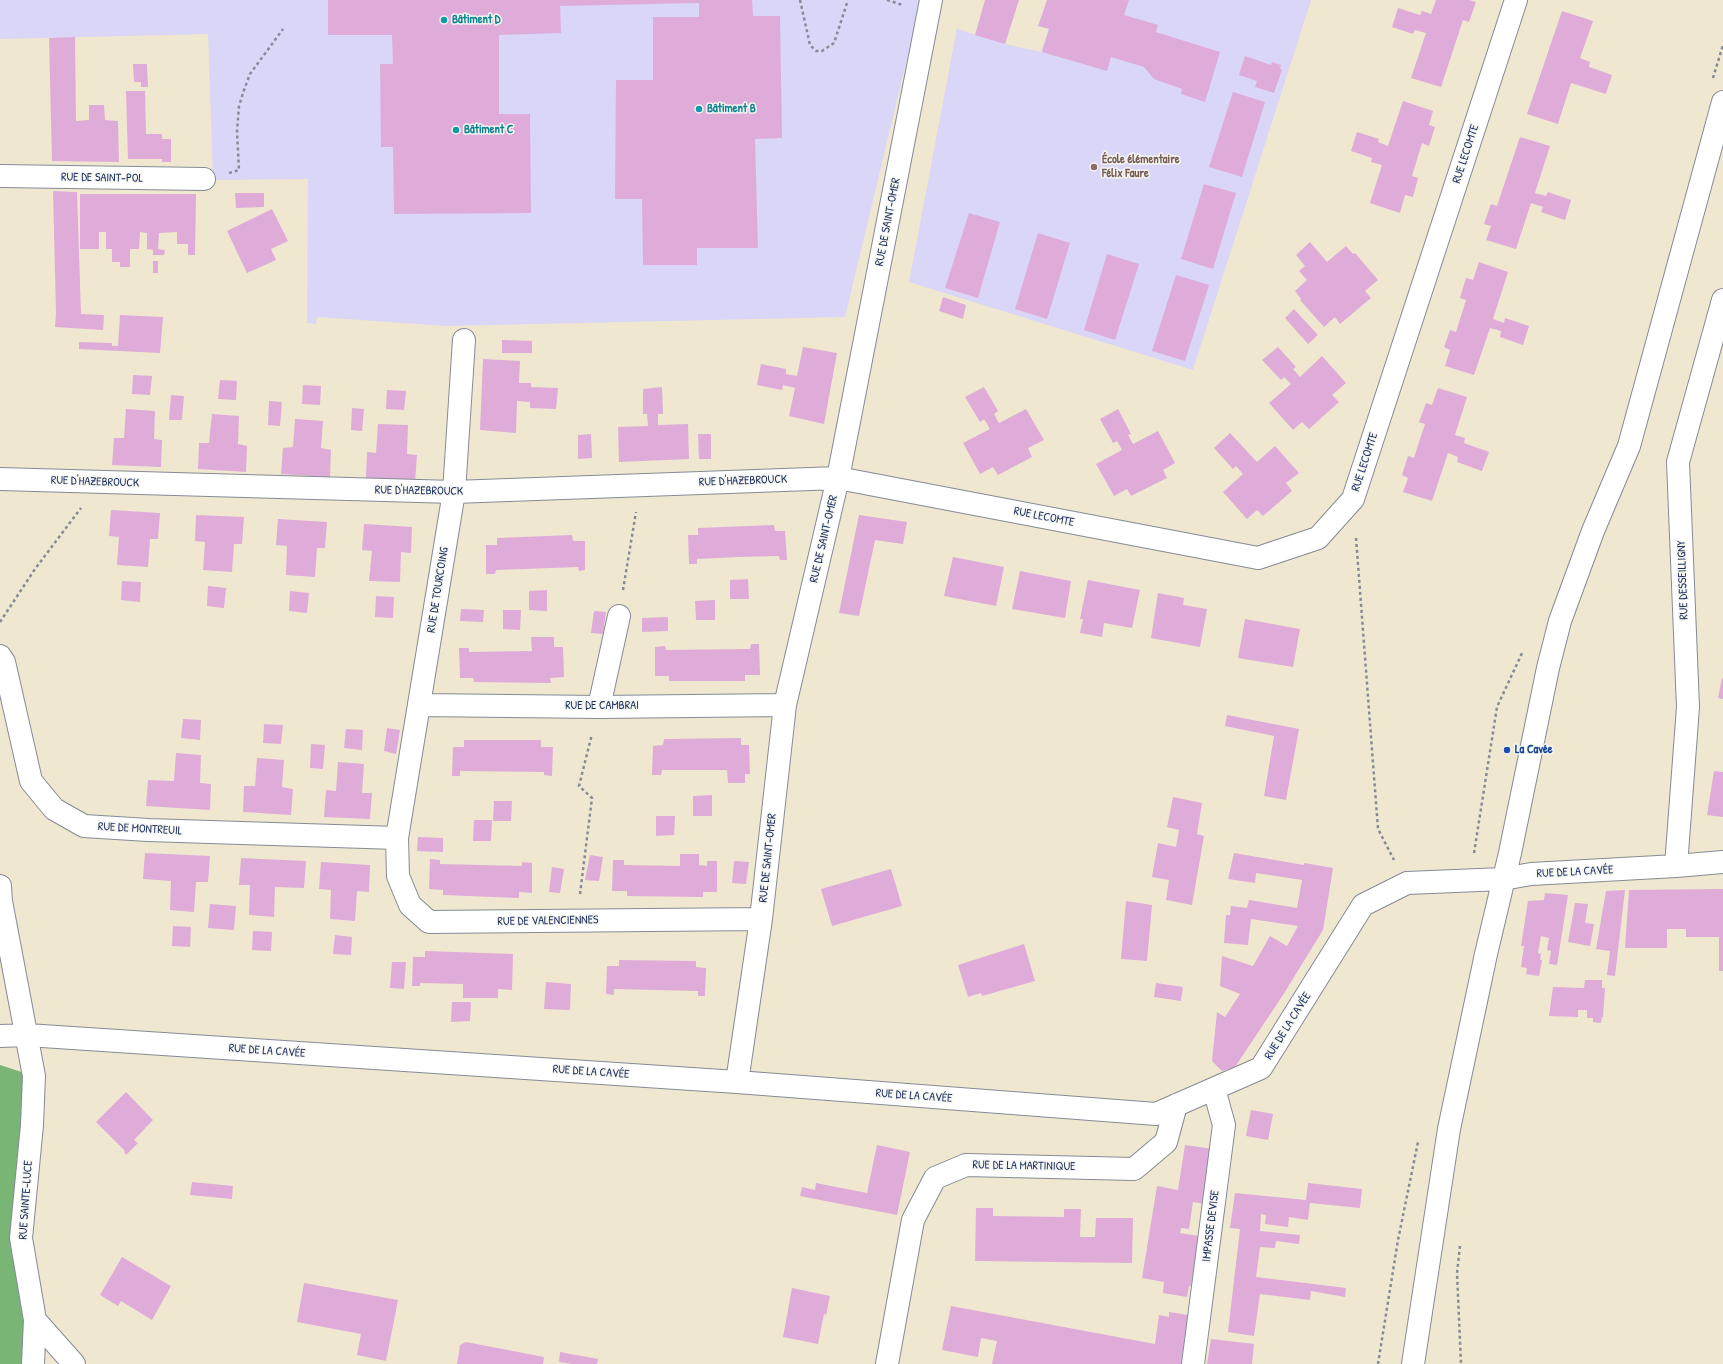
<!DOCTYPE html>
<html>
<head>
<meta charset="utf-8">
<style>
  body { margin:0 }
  canvas { display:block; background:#efe7cf }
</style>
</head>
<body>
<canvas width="1723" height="1364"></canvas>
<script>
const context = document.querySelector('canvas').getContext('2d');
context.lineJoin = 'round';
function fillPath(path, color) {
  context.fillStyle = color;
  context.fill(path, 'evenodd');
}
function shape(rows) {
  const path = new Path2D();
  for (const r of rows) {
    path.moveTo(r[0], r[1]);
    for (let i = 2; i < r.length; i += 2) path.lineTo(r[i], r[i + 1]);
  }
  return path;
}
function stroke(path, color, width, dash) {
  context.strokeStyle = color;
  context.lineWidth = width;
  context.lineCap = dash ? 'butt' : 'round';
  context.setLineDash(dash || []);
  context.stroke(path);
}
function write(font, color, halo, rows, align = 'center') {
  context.font = font + ' "Patrick Hand",sans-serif';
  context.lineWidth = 3;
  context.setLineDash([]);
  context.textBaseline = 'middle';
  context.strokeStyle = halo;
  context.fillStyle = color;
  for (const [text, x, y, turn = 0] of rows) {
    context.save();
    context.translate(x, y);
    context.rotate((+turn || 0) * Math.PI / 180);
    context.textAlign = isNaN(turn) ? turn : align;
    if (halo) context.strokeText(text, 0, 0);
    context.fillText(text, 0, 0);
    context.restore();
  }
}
fillPath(shape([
  [0,0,921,0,845,317,447,326,317,317,316,324,307,323,308,179,213,180,208,34,0,39],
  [1058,0,1311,0,1193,370,909,282,957,28,963,31,1005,44,1041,52]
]), '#dad6f7');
fillPath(shape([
  [0,1065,34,1076,21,1238,33,1364,0,1364]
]), '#79b574');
fillPath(shape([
  [328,0,752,0,753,16,780,16,782,138,755,139,758,248,697,248,697,265,643,265,642,199,615,199,616,80,653,80,653,17,699,17,699,3,560,6,561,33,499,35,499,114,530,114,531,213,394,214,393,147,381,147,380,64,393,64,392,35,328,35],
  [985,0,1019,0,1005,44,975,35],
  [1047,0,1129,0,1124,15,1158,25,1156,32,1220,52,1205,102,1181,94,1182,89,1154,79,1144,67,1111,57,1107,71,1042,52,1049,29,1038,26],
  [1436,0,1469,0,1476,2,1469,22,1463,20,1441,87,1411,78,1426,33,1415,30,1413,34,1392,27,1398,8,1420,15,1422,11,1431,14],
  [1562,11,1593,21,1580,58,1590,62,1589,67,1612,75,1606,94,1571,83,1558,124,1527,114],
  [75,37,76,121,89,120,89,105,104,105,105,120,118,121,119,162,52,161,49,38],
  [1245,56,1271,65,1272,62,1281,65,1280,69,1282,70,1274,93,1255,87,1257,81,1239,75],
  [133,64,147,64,148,87,141,87,141,82,134,82],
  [126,91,145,91,146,134,162,134,162,139,171,139,171,162,162,162,162,159,128,159],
  [1233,92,1265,102,1242,177,1209,167],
  [1403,101,1433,111,1429,125,1435,127,1429,146,1422,143,1412,176,1418,178,1413,197,1405,195,1400,213,1370,203,1382,165,1371,162,1372,158,1351,151,1357,132,1379,139,1378,142,1388,146],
  [1520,137,1550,146,1535,193,1546,196,1548,192,1571,200,1565,220,1541,212,1543,207,1531,203,1516,249,1486,240,1491,226,1484,224,1491,204,1497,206],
  [1204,184,1236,193,1213,269,1181,259],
  [53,191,77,192,81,314,104,315,103,330,55,327,56,313],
  [235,193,264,193,264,207,236,208],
  [80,194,196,194,195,255,188,255,188,244,177,244,177,232,159,233,158,249,165,250,164,255,153,255,153,250,147,249,147,233,140,232,139,249,130,249,130,267,120,267,120,262,112,262,112,249,106,249,106,232,99,232,99,249,80,249],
  [272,209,288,241,271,249,276,260,247,273,227,231],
  [969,213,1000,222,978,298,945,288],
  [1038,233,1070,243,1047,319,1015,309],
  [1310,242,1327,262,1346,246,1353,254,1355,253,1378,280,1365,291,1371,298,1340,324,1335,317,1324,327,1300,300,1301,299,1295,291,1307,280,1299,271,1305,266,1296,255],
  [1107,254,1139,264,1115,340,1084,330],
  [153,261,158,261,158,273,153,273],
  [1479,262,1508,272,1493,319,1504,323,1505,318,1529,326,1523,345,1500,337,1501,331,1490,328,1474,375,1445,366,1450,350,1444,347,1450,330,1456,332,1466,300,1460,298,1466,278,1473,280],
  [1176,275,1209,285,1185,361,1152,351],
  [943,297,966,305,963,319,939,311],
  [1294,309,1318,335,1308,344,1285,318],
  [120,315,163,317,160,353,79,349,79,342,112,343,112,346,118,346],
  [502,340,532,341,532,353,502,353],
  [803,347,837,353,824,424,789,416,795,388,783,385,782,390,757,385,761,364,786,369,786,374,797,376],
  [1278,347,1296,367,1293,369,1300,377,1322,356,1346,383,1332,395,1339,402,1309,429,1302,422,1293,430,1269,403,1291,384,1284,377,1281,380,1262,360],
  [483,359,520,361,519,383,531,383,531,387,558,388,556,409,530,408,530,402,517,401,516,433,480,430],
  [133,375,152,376,150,395,132,394],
  [220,380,237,381,236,400,218,399],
  [303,385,321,386,320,405,302,404],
  [662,387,663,414,658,414,658,425,688,424,689,459,619,462,618,427,648,426,647,414,643,414,643,389],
  [984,387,998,411,994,414,999,423,1026,409,1044,440,1028,448,1032,457,998,475,993,467,980,474,963,443,990,429,984,419,980,422,965,397],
  [1438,388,1467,397,1455,435,1465,438,1464,443,1489,452,1482,471,1457,462,1458,457,1448,453,1432,501,1403,492,1408,478,1402,475,1408,456,1414,458,1420,439,1425,424,1419,422,1426,403,1432,405],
  [387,390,406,391,404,410,386,409],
  [171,395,184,396,182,420,169,420],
  [269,401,282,402,280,426,268,425],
  [352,408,364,409,362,431,351,430],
  [126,409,155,411,154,439,162,440,161,467,112,465,114,438,124,438],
  [1118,409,1131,434,1128,435,1133,444,1158,431,1175,463,1163,470,1167,478,1131,496,1127,489,1114,496,1096,464,1122,450,1117,441,1113,443,1100,419],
  [212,414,239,416,238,444,247,446,246,472,198,469,199,443,209,443],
  [295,419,323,421,321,448,331,450,330,477,281,474,283,448,293,447],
  [378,424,408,425,407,454,417,455,415,482,366,479,367,452,376,453],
  [1230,433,1257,462,1275,446,1299,473,1286,483,1292,491,1263,516,1257,510,1247,519,1223,492,1243,474,1236,466,1233,469,1214,448],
  [591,434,592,458,578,459,578,435],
  [698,434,711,434,711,459,699,459],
  [111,510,160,513,158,539,150,539,148,567,117,565,119,537,109,536],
  [196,515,244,517,242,544,234,544,232,572,203,570,205,542,195,541],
  [859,515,907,522,903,544,875,540,859,616,839,613],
  [278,519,327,522,325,548,317,548,315,577,286,575,287,546,276,545],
  [364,524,412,527,411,553,401,552,400,582,369,581,372,551,362,550],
  [774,525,775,531,785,531,787,560,780,560,779,556,738,557,697,559,697,564,689,564,688,535,698,535,698,528],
  [572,535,573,541,585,541,585,570,579,571,578,567,496,570,495,574,486,574,486,545,497,545,497,538],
  [953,557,1004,567,996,606,944,596],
  [1020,571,1071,581,1065,618,1012,609],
  [748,579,749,599,730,599,730,580],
  [1088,580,1140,590,1132,628,1104,623,1102,637,1080,633,1083,619,1080,619],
  [122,581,141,582,140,602,121,600],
  [208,586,226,588,224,608,207,606],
  [547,590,547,611,529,610,529,591],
  [290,591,309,593,307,613,289,611],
  [1158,593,1184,598,1183,605,1207,609,1200,647,1151,638],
  [376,596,394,597,393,618,375,617],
  [715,600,715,620,696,620,695,601],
  [461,609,484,610,483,622,460,621],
  [503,610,521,610,520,630,503,629],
  [594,611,606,612,603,634,591,633],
  [668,617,668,631,642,632,642,618],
  [1245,619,1300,629,1293,667,1238,658],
  [531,637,554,637,554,647,563,647,564,677,550,678,551,683,474,682,473,678,460,678,459,648,469,648,469,652,532,651],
  [751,644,759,644,760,675,745,675,745,681,669,681,669,676,655,676,655,647,665,646,666,650,750,649],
  [1722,678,1723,679,1723,699,1718,698],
  [1227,715,1299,729,1286,800,1264,796,1274,736,1225,726],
  [183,719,201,720,200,740,181,738],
  [264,724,283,725,281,744,263,743],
  [387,728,400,730,396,754,384,751],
  [346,729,363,730,362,750,344,748],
  [741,738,741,745,749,745,750,774,745,774,745,783,728,783,727,770,662,770,661,775,652,775,653,746,663,745,664,739],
  [464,740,541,740,541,747,553,747,552,776,544,775,544,772,460,771,460,776,452,776,453,747,464,747],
  [311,744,325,745,323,769,310,768],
  [176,753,201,755,200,783,211,784,210,810,146,806,148,780,174,781],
  [257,758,284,760,282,787,293,789,291,815,243,812,244,786,255,786],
  [338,762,364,764,362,793,372,793,370,819,324,817,326,790,336,791],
  [1714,771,1723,772,1723,817,1707,815],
  [712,795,712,816,693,816,693,796],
  [1173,797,1202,803,1197,834,1204,836,1192,905,1166,900,1169,880,1152,877,1158,843,1176,847,1179,830,1167,827],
  [494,801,512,801,511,821,493,821],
  [656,816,675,816,674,835,656,836],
  [474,820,492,820,491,841,473,841],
  [418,837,443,838,443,852,417,851],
  [145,853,210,856,208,882,196,882,194,912,170,910,171,881,143,879],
  [1234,853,1304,865,1304,863,1333,868,1323,930,1283,995,1235,1067,1222,1071,1212,1061,1217,1012,1225,1017,1240,994,1220,986,1222,956,1253,966,1270,936,1287,946,1298,926,1251,919,1248,945,1224,943,1226,915,1230,915,1231,906,1247,908,1249,900,1297,908,1302,880,1256,873,1255,883,1228,879],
  [680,854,699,854,699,865,707,866,707,861,717,861,717,892,703,892,703,897,627,896,627,891,612,891,613,860,624,860,624,865,680,866],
  [590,855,603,857,599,881,585,880],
  [241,858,306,861,304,888,275,887,274,917,249,915,250,885,239,885],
  [430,859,440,860,440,864,522,866,522,862,532,863,532,893,519,892,519,898,443,895,443,890,429,889],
  [734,861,749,862,746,884,732,883],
  [321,862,370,865,369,892,357,891,355,921,330,919,331,890,319,889],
  [552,867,564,869,560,893,549,892],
  [891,869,902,906,832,926,821,889],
  [1723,889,1723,971,1719,971,1719,937,1686,937,1686,929,1667,929,1667,948,1625,948,1629,890],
  [1625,890,1615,976,1607,975,1610,951,1596,949,1606,891],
  [1545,893,1568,895,1557,965,1549,964,1551,951,1547,950,1549,938,1541,936,1538,953,1541,954,1540,960,1542,960,1539,976,1526,974,1527,968,1521,967,1524,946,1521,946,1528,901,1544,900],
  [1126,901,1152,905,1147,961,1121,959],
  [1575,903,1588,904,1585,923,1594,924,1590,946,1568,942],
  [210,904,236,906,234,930,208,928],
  [173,926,191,927,190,947,172,946],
  [253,931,272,932,271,951,252,950],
  [335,935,352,937,351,955,333,954],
  [1024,944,1035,981,982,996,981,993,968,997,958,965],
  [425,951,513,954,512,990,498,989,498,998,463,998,463,984,420,983,420,986,412,986,413,957,425,957],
  [619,960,696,961,696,967,706,968,705,996,698,996,698,991,614,989,614,995,606,994,607,966,619,966],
  [392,962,406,962,404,989,390,988],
  [1585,980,1602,980,1602,988,1605,988,1603,1017,1602,1017,1601,1023,1593,1022,1593,1018,1587,1018,1587,1010,1578,1010,1578,1017,1549,1016,1553,987,1584,988],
  [546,982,571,984,570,1010,544,1009],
  [1156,983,1183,987,1181,1001,1154,997],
  [452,1002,471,1002,470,1021,451,1022],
  [126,1092,153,1120,134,1140,138,1143,126,1155,124,1152,125,1151,96,1122],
  [1251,1110,1273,1114,1268,1140,1246,1136],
  [877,1145,910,1152,897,1215,800,1196,802,1187,815,1190,816,1183,867,1193],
  [1185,1145,1213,1149,1204,1204,1193,1202,1189,1229,1181,1228,1180,1233,1199,1236,1191,1286,1189,1286,1187,1297,1163,1293,1164,1282,1142,1278,1157,1186,1178,1190],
  [192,1182,233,1186,232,1199,190,1195],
  [1308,1183,1362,1189,1360,1208,1310,1203,1308,1220,1289,1217,1288,1227,1265,1224,1266,1215,1261,1214,1260,1231,1300,1235,1299,1244,1276,1241,1275,1248,1260,1247,1256,1277,1346,1288,1345,1297,1311,1291,1310,1300,1260,1294,1254,1336,1228,1332,1240,1229,1230,1228,1235,1193,1306,1200],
  [976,1208,993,1208,993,1216,1064,1217,1064,1209,1081,1209,1080,1237,1095,1237,1096,1218,1133,1218,1132,1263,975,1261],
  [122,1257,171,1286,152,1320,121,1301,118,1306,100,1295],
  [304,1283,398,1300,386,1361,357,1355,361,1334,297,1322],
  [792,1288,830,1296,826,1315,824,1314,818,1344,783,1337],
  [951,1306,1155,1344,1159,1315,1169,1317,1169,1312,1188,1315,1181,1364,992,1364,997,1341,981,1338,978,1357,942,1350],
  [1211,1339,1254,1344,1252,1364,1207,1364],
  [466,1342,544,1357,543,1364,457,1364,460,1345],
  [560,1352,598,1359,597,1364,572,1364,559,1362]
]), '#dfacda');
const minor = shape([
  [0,176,204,179],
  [464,340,454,492,397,838,398,876,410,905,429,922,761,919],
  [0,479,454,492,838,478,1258,558,1318,538,1353,499,1516,0],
  [0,656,4,662,31,781,54,809,84,826,148,830,397,838],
  [419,705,599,707,785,705],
  [599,707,619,616],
  [1676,866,1688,707,1678,462,1723,300],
  [0,886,1,901,34,1076,32,1125,21,1238,35,1320,33,1364],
  [0,1036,27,1035,737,1082,1156,1114,1261,1068,1363,905,1407,883,1503,879,1531,874,1676,866,1723,862],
  [737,1082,761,919,785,705,838,478,931,0],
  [35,1320,74,1364],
  [887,1364,913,1220,935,1178,966,1165,1134,1169,1166,1142,1176,1105],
  [1193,1364,1224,1125,1214,1089],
  [1413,1364,1449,1129,1486,954,1510,853,1548,668,1560,621,1593,531,1629,446,1723,102]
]);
stroke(minor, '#858b96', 24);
stroke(shape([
  [800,0,810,45,816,51,822,51,834,43,848,0],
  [887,0,903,5],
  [1713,78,1723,45],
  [229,173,239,170,237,131,239,106,244,90,250,74,283,29],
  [1356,538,1378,829,1394,860],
  [623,590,636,512],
  [0,622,35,569,81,508],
  [1474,853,1497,707,1523,651],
  [580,894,592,798,579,786,592,734],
  [1460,1246,1457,1273,1461,1364],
  [1378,1364,1398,1240,1418,1142]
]), '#858b96', 2.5, [3, 3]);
stroke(minor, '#fff', 22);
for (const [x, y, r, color] of [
  [444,20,4,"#0f9aa8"],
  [699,109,4,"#0f9aa8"],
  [456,130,4,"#0f9aa8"],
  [1094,167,4,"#8d6e63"],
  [1507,750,4,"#1a4fb4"]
]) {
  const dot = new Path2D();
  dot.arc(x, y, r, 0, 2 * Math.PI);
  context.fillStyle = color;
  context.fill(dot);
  stroke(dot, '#f6f6f2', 1.5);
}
write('bold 12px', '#0d838f', '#f6f6f2', [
  ["Bâtiment D",452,20],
  ["Bâtiment B",707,109],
  ["Bâtiment C",464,130]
], 'left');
write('12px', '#1b2f5e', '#f6f6f2', [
  ["RUE LECOMTE",1466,154,-72],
  ["RUE DE SAINT-POL",102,178,1],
  ["RUE DE SAINT-OMER",888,222,-79],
  ["RUE LECOMTE",1365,462,-72],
  ["RUE D'HAZEBROUCK",743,481,-2],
  ["RUE D'HAZEBROUCK",95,482,2],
  ["RUE D'HAZEBROUCK",419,491,1],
  ["RUE LECOMTE",1044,517,11],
  ["RUE DE SAINT-OMER",824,539,-77],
  ["RUE DESSEILLIGNY",1683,580,-92],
  ["RUE DE TOURCOING",438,590,-81],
  ["RUE DE CAMBRAI",602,706],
  ["RUE DE MONTREUIL",140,829,3],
  ["RUE DE SAINT-OMER",768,858,-84],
  ["RUE DE LA CAVÉE",1575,872,-3],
  ["RUE DE VALENCIENNES",548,921,-1],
  ["RUE DE LA CAVÉE",1288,1026,-58],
  ["RUE DE LA CAVÉE",267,1051,4],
  ["RUE DE LA CAVÉE",591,1072,4],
  ["RUE DE LA CAVÉE",914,1096,4],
  ["RUE DE LA MARTINIQUE",1024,1166,1],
  ["RUE SAINTE-LUCE",26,1200,-86],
  ["IMPASSE DEVISE",1211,1226,-83]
]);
write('bold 12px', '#785e54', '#f6f6f2', [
  ["École élémentaire",1102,160],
  ["Félix Faure",1102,174]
], 'left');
write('bold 12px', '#164399', '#f6f6f2', [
  ["La Cavée",1515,750]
], 'left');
</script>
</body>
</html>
